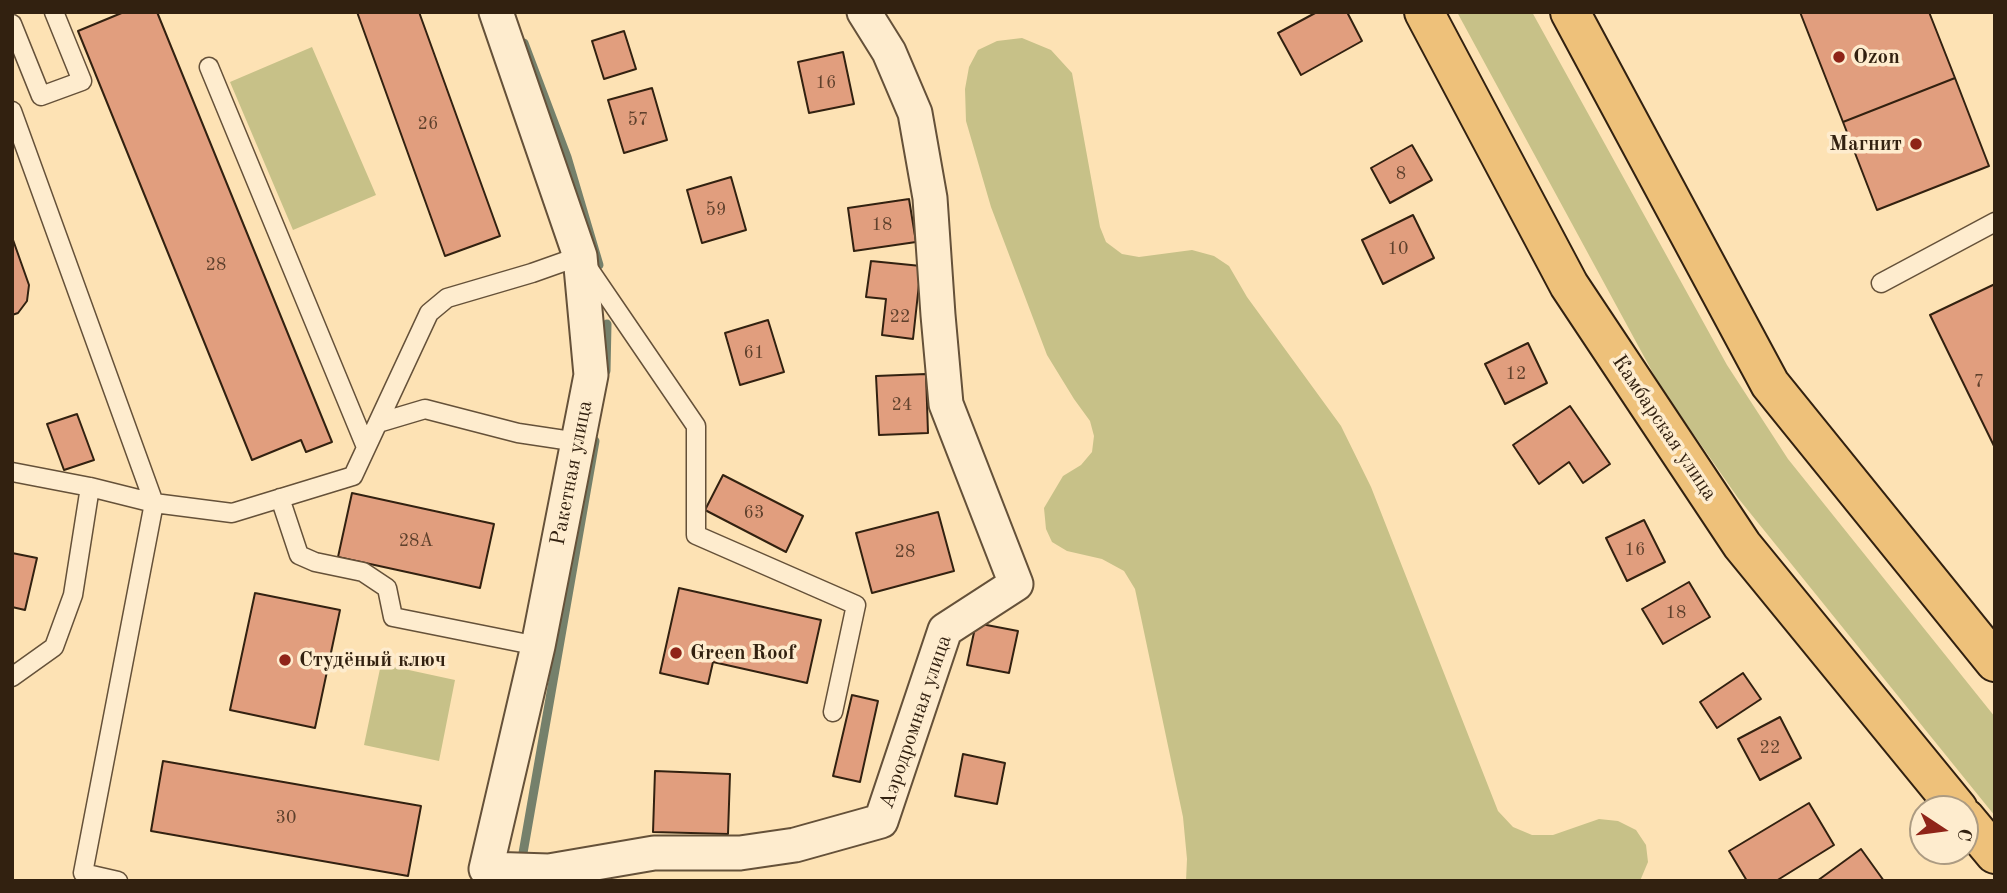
<!DOCTYPE html>
<html>
<head>
<meta charset="utf-8">
<style>
  body { margin:0 }
  #map { position:relative; width:2007px; height:893px; overflow:hidden; background:#fde2b4; font-family:"Old Standard TT",serif }
  canvas { display:block }
  .frame { position:absolute; inset:0; border:14px solid #322110; pointer-events:none }
  .north { position:absolute; left:1909px; top:795px; width:70px; height:70px; box-sizing:border-box; background:#feecce; border:2px solid #ac9b82; border-radius:50%; rotate:103deg; font-size:19px; font-weight:700; line-height:28px; text-align:center; color:#322110 }
  .north::after { content:''; display:block; margin:auto; width:24px; height:32px; background:#8f2418; clip-path:polygon(50% 0,100% 100%,50% 72%,0 100%) }
</style>
</head>
<body>
<div id="map">
<canvas width="2007" height="893"></canvas>
<div class="frame"></div>
<div class="north">С</div>
</div>
<script>
const context = document.querySelector('canvas').getContext('2d');
context.lineJoin = 'round';
function fillPath(path, color) {
  context.fillStyle = color;
  context.fill(path, 'evenodd');
}
function shape(rows) {
  const path = new Path2D();
  for (const r of rows) {
    path.moveTo(r[0], r[1]);
    for (let i = 2; i < r.length; i += 2) path.lineTo(r[i], r[i + 1]);
  }
  return path;
}
function stroke(path, color, width, dash) {
  context.strokeStyle = color;
  context.lineWidth = width;
  context.lineCap = dash ? 'butt' : 'round';
  context.setLineDash(dash || []);
  context.stroke(path);
}
function write(font, color, halo, rows, align = 'center') {
  context.font = font + ' "Old Standard TT",serif';
  context.lineWidth = 7;
  context.setLineDash([]);
  context.textBaseline = 'middle';
  context.strokeStyle = halo;
  context.fillStyle = color;
  for (const [text, x, y, turn = 0] of rows) {
    context.save();
    context.translate(x, y);
    context.rotate((+turn || 0) * Math.PI / 180);
    context.textAlign = isNaN(turn) ? turn : align;
    if (halo) context.strokeText(text, 0, 0);
    context.fillText(text, 0, 0);
    context.restore();
  }
}
fillPath(shape([
  [1457,12,1532,12,1727,365,1788,459,1995,717,1995,816,1738,498,1660,386],
  [1022,38,1051,50,1072,73,1100,227,1106,242,1122,254,1139,257,1192,250,1214,256,1229,266,1247,297,1341,426,1371,487,1498,811,1513,827,1532,835,1553,835,1599,819,1618,821,1636,830,1646,845,1648,862,1640,881,1186,881,1187,859,1183,817,1135,589,1124,571,1102,559,1067,551,1052,542,1046,529,1044,508,1063,476,1081,465,1092,452,1094,436,1090,421,1074,399,1047,355,991,207,966,121,965,89,969,67,978,50,997,41],
  [312,47,376,195,293,230,230,82],
  [381,664,455,680,439,761,364,745]
]), '#c7c188');
stroke(shape([
  [524,43,567,157,599,265],
  [606,371,607,324],
  [523,853,595,441]
]), '#75806b', 9);
const building = shape([
  [124,12,157,12,332,442,306,452,301,440,252,460,78,31,124,12],
  [357,12,419,12,500,236,445,256,357,12],
  [1317,12,1347,12,1362,41,1301,75,1278,33,1317,12],
  [1800,12,1929,12,1955,78,1843,122,1800,12],
  [624,31,636,69,604,79,592,41,624,31],
  [843,52,854,104,809,113,798,62,843,52],
  [1955,78,1989,166,1877,210,1843,122,1955,78],
  [652,88,667,140,624,153,608,100,652,88],
  [1412,145,1432,180,1390,203,1371,168,1412,145],
  [731,177,746,230,702,243,687,190,731,177],
  [909,199,916,242,854,251,848,208,909,199],
  [1413,215,1434,258,1383,284,1362,240,1413,215],
  [12,237,29,285,27,301,18,313,12,315,12,237],
  [871,261,921,266,913,339,882,335,886,299,866,297,871,261],
  [1995,284,1995,448,1930,315,1995,284],
  [768,320,784,372,740,385,725,333,768,320],
  [1528,343,1547,383,1505,404,1485,364,1528,343],
  [926,374,928,433,879,435,876,376,926,374],
  [1570,406,1610,464,1583,483,1569,462,1539,484,1513,445,1570,406],
  [77,414,94,460,64,470,47,424,77,414],
  [723,475,803,516,786,552,705,510,723,475],
  [352,493,494,524,480,588,338,557,352,493],
  [938,512,954,571,872,593,856,533,938,512],
  [1644,520,1665,562,1627,581,1606,538,1644,520],
  [12,553,37,558,25,610,12,607,12,553],
  [1689,582,1710,617,1663,644,1642,609,1689,582],
  [679,588,821,620,807,683,713,662,708,684,660,673,679,588],
  [255,593,340,610,315,728,230,710,255,593],
  [976,623,1018,631,1009,673,967,665,976,623],
  [1743,673,1761,699,1717,728,1700,702,1743,673],
  [852,695,878,701,860,782,833,776,852,695],
  [1780,717,1801,758,1760,780,1738,739,1780,717],
  [963,754,1005,763,997,804,955,796,963,754],
  [163,761,421,806,408,876,151,831,163,761],
  [655,771,730,774,728,834,653,832,655,771],
  [1809,803,1834,845,1776,881,1747,881,1729,851,1809,803],
  [1861,849,1884,881,1817,881,1861,849]
]);
fillPath(building, '#e19e7e');
stroke(building, '#322110', 2);
const lane = shape([
  [12,24,41,96,82,81,54,12],
  [209,67,366,447],
  [12,111,154,503,83,873,118,881],
  [1881,283,1995,222],
  [378,423,425,409,518,433,578,442],
  [12,472,90,487,154,503,232,513,353,476,429,313,447,298,532,273,580,256,696,426,696,535,856,605,833,712],
  [280,498,299,555,315,562,363,572,387,588,393,617,538,646],
  [12,677,54,647,73,595,90,487]
]);
const street = shape([
  [496,12,580,256,591,375,538,646,486,869,549,871,550,881],
  [549,871,654,853,740,853,795,845,881,821,945,630,1016,584,946,404,938,315,930,198,915,113,889,52,864,12]
]);
const primary = shape([
  [1424,12,1569,285,1742,545,1958,809],
  [1570,12,1770,384,1995,662],
  [1965,818,1995,854]
]);
stroke(lane, '#655139', 21);
stroke(street, '#655139', 37);
stroke(primary, '#322110', 42);
stroke(lane, '#feecce', 18);
stroke(street, '#feecce', 33);
stroke(primary, '#eec17a', 38);
for (const [x, y, r, color] of [
  [1839,57,7,"#8f2418"],
  [1916,144,7,"#8f2418"],
  [676,653,7,"#8f2418"],
  [285,660,7,"#8f2418"]
]) {
  const dot = new Path2D();
  dot.arc(x, y, r, 0, 2 * Math.PI);
  context.fillStyle = color;
  context.fill(dot);
  stroke(dot, '#feecce', 2.5);
}
write('18px', '#5e402c', null, [
  ["16",826,83],
  ["57",638,120],
  ["26",428,124],
  ["8",1401,174],
  ["59",716,210],
  ["18",882,225],
  ["10",1398,249],
  ["28",216,265],
  ["22",900,317],
  ["61",754,353],
  ["12",1516,374],
  ["7",1979,382],
  ["24",902,405],
  ["63",754,513],
  ["28А",416,541],
  ["16",1635,550],
  ["28",905,552],
  ["18",1676,613],
  ["22",1770,748],
  ["30",286,818]
]);
write('bold 21px', '#322110', '#feecce', [
  ["Ozon",1853,57],
  ["Магнит",1902,144,"right"],
  ["Green Roof",690,653],
  ["Студёный ключ",299,660]
], 'left');
write('21px', '#322110', '#feecce', [
  ["Камбарская улица",1664,428,56],
  ["Ракетная улица",572,473,-79],
  ["Аэродромная улица",916,722,-71]
]);
</script>
</body>
</html>
